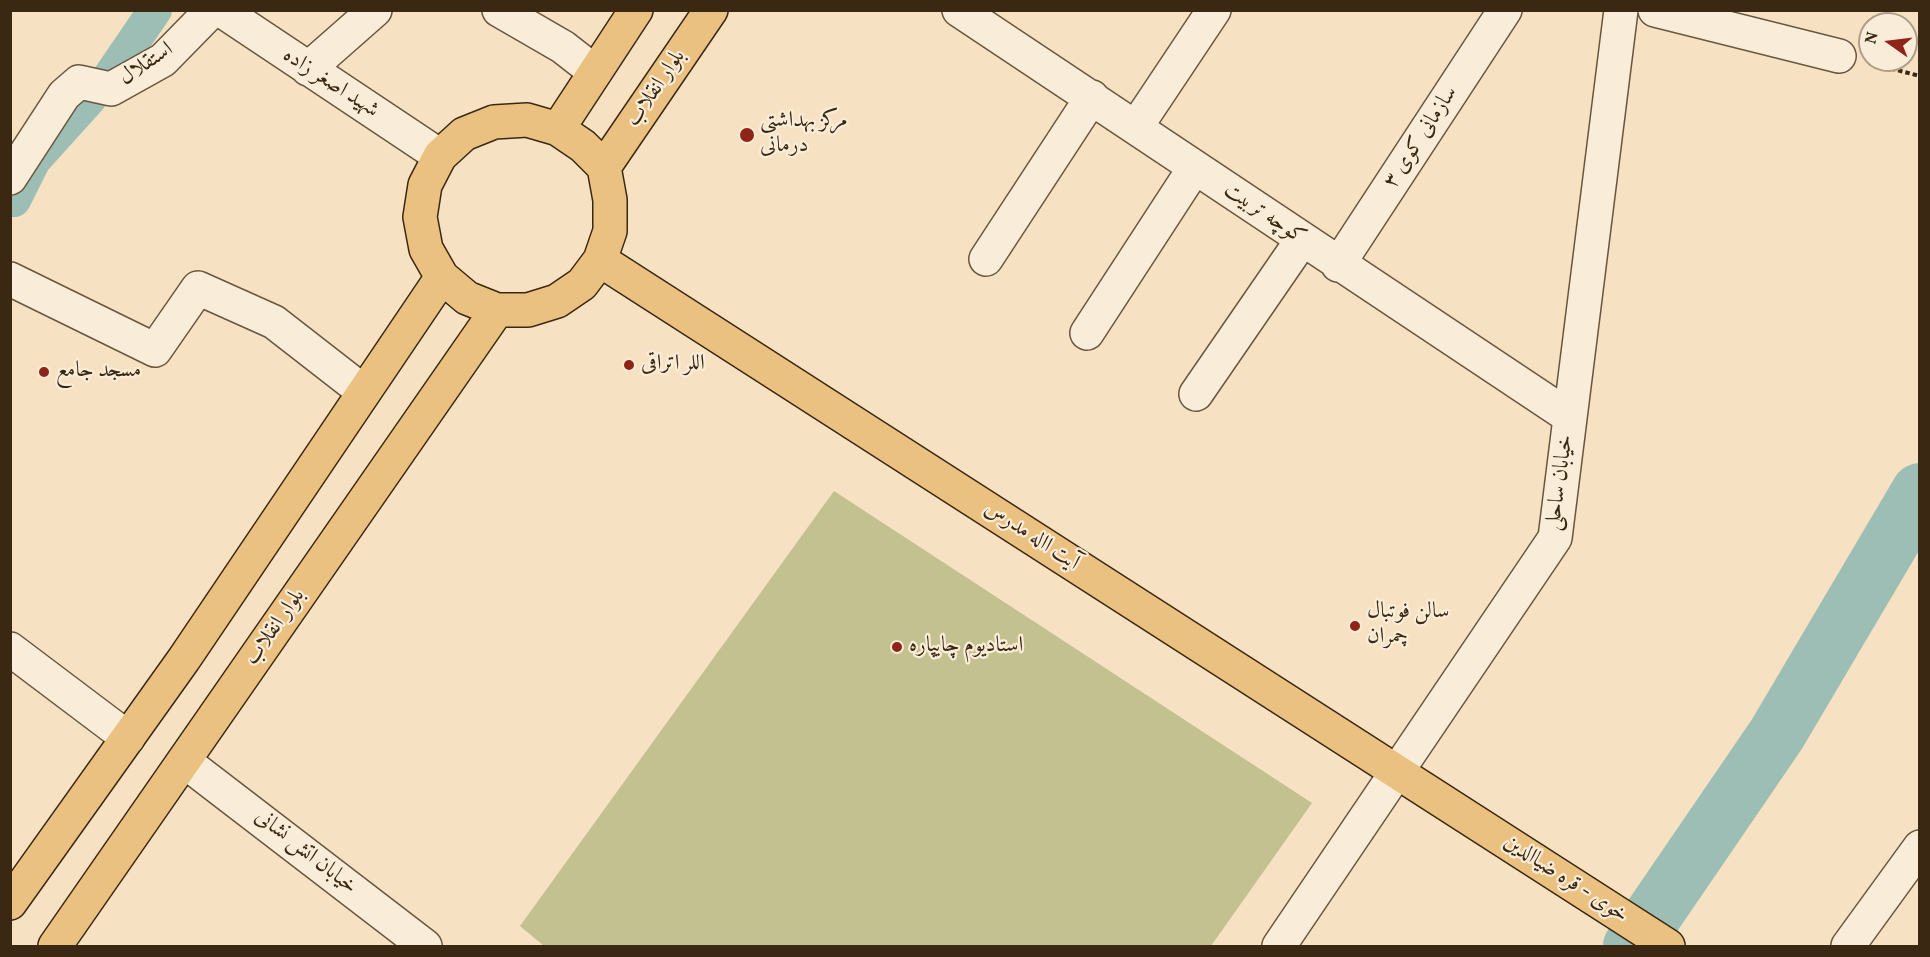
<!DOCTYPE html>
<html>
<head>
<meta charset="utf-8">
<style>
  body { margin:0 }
  #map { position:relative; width:1930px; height:957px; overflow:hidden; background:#f6e2c3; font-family:Vollkorn,serif }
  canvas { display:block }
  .frame { position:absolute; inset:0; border:12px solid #3a2812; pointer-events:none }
  .north { position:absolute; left:1858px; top:12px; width:60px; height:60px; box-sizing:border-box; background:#f9ecd8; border:2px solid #ad9e89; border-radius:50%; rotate:284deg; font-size:16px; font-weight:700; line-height:24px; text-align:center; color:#3a2812 }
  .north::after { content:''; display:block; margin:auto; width:21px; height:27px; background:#8f2418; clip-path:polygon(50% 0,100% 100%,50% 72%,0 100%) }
</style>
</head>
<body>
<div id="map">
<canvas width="1930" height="957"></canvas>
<div class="frame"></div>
<div class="north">N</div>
</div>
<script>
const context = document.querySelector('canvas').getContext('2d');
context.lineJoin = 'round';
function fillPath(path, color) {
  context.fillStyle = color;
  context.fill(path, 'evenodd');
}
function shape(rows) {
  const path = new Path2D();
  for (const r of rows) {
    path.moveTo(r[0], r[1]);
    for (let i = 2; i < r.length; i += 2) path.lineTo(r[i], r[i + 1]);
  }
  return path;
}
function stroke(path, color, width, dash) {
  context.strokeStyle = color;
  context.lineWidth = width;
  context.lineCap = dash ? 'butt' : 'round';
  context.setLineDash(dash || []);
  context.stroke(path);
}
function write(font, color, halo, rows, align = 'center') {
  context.font = font + ' Vollkorn,Amiri,serif';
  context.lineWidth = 4.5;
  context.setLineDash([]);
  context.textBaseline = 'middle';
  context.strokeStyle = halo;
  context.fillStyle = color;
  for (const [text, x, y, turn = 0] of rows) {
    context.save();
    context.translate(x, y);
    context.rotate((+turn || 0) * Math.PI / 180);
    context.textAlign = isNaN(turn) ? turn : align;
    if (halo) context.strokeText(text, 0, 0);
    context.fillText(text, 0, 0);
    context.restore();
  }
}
fillPath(shape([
  [834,491,1312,803,1211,946,544,946,520,926]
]), '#c3c18f');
stroke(shape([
  [110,76,155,10],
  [14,200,34,160,90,98]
]), '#9dbeb4', 34);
stroke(shape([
  [1632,946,1777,734,1920,492]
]), '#9dbeb4', 58);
const minor = shape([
  [221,10,440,156],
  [499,10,563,47,595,72],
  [959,10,1570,417],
  [1655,10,1839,56],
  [308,69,375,10],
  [1136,127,1214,10],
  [10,178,64,95,79,82,111,89,163,60,212,10],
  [986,259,1092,97],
  [1338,265,1505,10],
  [10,279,155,350,198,288,274,322,364,392],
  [1087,333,1195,167],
  [1196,394,1302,240],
  [10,649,128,738],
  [184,761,425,946],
  [1279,946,1555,538,1621,10],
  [1848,946,1920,847]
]);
const major = shape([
  [527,120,558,129,583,146,604,167,610,200,610,231,600,260,582,284,557,301,528,310,497,310,467,298,442,277,426,249,420,217,425,185,440,156,464,134,494,122,527,120],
  [558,129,636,10],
  [604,167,711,10],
  [600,260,1668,946],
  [10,903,184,659,442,277],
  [55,946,497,310]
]);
stroke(minor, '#69563e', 36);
stroke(major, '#3a2812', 36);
stroke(shape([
  [1869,63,1920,76]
]), '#3a2812', 4, [4.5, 3]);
stroke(minor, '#f9ecd8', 33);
stroke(major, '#ebc182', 33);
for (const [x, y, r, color] of [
  [747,135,8,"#8f2418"],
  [629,365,6,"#8f2418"],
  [44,372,6,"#8f2418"],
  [1355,626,6,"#8f2418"],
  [897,647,6,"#8f2418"]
]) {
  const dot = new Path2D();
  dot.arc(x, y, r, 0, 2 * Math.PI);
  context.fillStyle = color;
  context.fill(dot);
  stroke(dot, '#f9ecd8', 2);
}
write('22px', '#3a2812', '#f9ecd8', [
  ["استقلال",147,65,-34],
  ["شهید اصغر زاده",330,84,33],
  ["بلوار انقلاب",657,89,-56],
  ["سازمانی کوی ۳",1422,138,-57],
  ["کوچه تربیت",1264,215,34],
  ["خیابان ساحلی",1561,483,-82],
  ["آیت االه مدرس",1031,537,33],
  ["بلوار انقلاب",276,628,-55],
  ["خیابان اتش نشانی",305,853,38],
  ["خوی - قره ضیاالدین",1565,880,33]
]);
write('22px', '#3a2812', '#f9ecd8', [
  ["مرکز بهداشتی",760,122],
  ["درمانی",760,147],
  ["اللر اتراقی",641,365],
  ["مسجد جامع",56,372],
  ["سالن فوتبال",1367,613],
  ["چمران",1367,638],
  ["استادیوم چایپاره",909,647]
], 'left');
</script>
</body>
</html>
